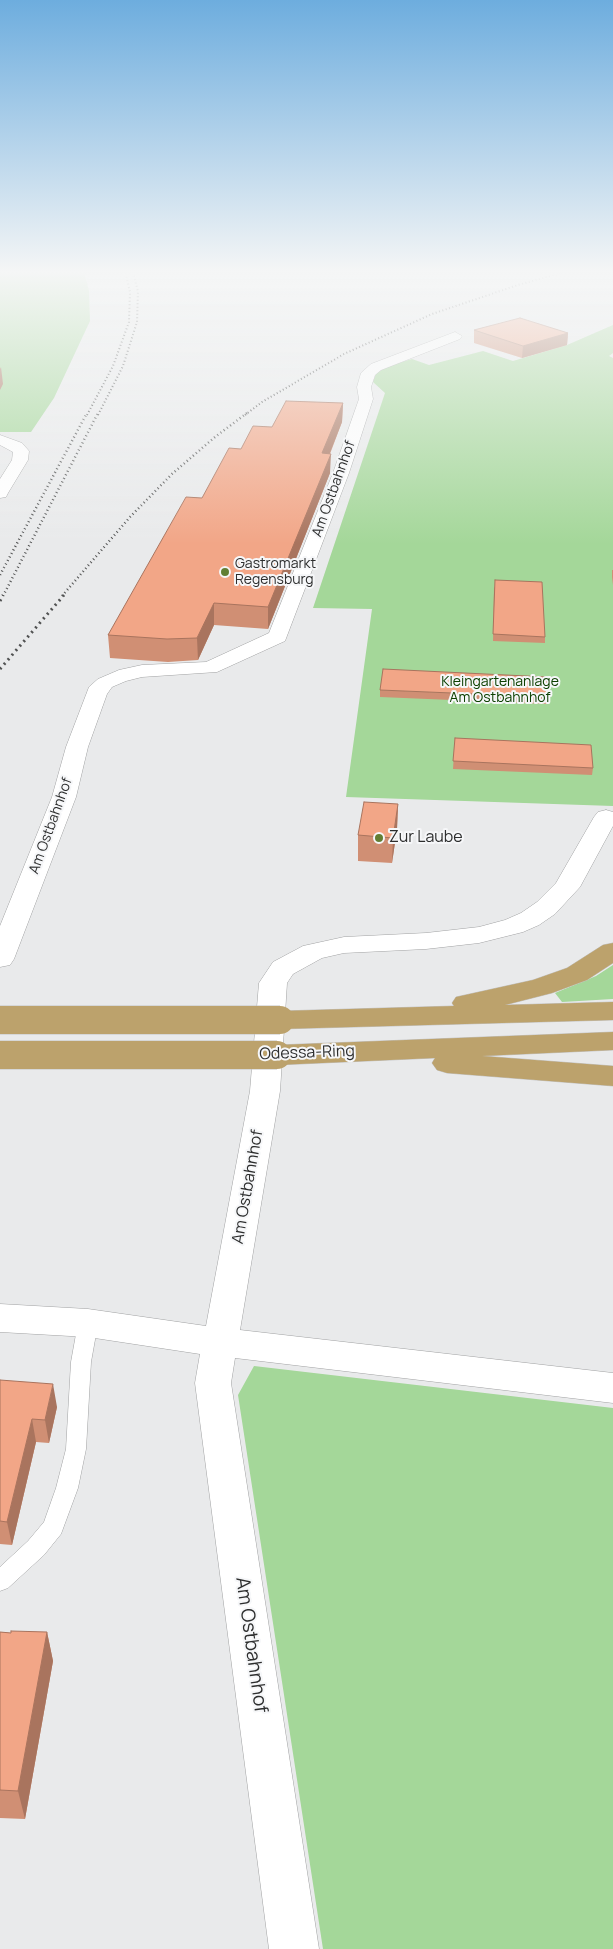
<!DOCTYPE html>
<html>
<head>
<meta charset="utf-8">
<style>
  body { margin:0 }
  canvas { display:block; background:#e9eaeb }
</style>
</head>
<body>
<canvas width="613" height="1949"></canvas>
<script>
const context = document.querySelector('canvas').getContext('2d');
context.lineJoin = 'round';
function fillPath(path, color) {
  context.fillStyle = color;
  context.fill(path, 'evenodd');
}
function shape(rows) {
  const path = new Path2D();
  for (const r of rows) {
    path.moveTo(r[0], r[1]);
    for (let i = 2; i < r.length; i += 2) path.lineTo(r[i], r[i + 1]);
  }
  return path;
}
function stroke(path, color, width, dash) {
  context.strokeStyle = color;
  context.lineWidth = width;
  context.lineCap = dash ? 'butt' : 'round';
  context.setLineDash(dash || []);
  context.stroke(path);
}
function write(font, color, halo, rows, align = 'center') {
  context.font = font + ' Manrope,sans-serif';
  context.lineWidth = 4;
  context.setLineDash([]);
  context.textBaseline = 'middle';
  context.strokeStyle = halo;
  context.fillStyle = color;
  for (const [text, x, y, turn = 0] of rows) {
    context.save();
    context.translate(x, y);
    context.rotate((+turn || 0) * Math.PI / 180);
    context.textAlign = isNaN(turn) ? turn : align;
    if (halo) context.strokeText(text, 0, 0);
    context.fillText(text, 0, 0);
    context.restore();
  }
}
fillPath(shape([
  [0,271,84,271,89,291,90,321,54,398,31,432,0,432],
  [613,325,613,353,609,356,613,358,613,806,346,797,372,609,313,608,385,393,373,382,375,376,377,372,391,365,412,359,429,365,483,351,513,361,567,345],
  [613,965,613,999,562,1002,555,993,596,976],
  [254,1366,613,1408,613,1949,323,1949,238,1395]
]), '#a4d799');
const service = shape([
  [88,1315,95,1318,98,1323,91,1362,86,1449,78,1488,61,1534,44,1555,8,1588,0,1591,0,1567,28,1541,44,1522,56,1488,66,1449,71,1362,78,1323,81,1318,88,1315]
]);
const minor = shape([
  [455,332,462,336,460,339,381,370,375,375,371,387,373,399,349,473,285,641,217,672,142,677,126,681,112,687,107,694,88,747,76,797,14,959,10,965,0,967,0,926,52,797,66,747,89,687,98,679,119,670,142,665,206,662,269,633,333,473,359,399,357,387,361,373,371,364,455,332],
  [0,435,22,443,29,451,28,460,8,493,6,497,0,498,0,479,12,460,13,452,0,445,0,435],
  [606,810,613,812,613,826,580,887,555,914,539,925,523,932,479,943,426,949,344,953,322,958,293,974,287,983,280,1091,240,1330,613,1373,613,1403,235,1358,231,1383,319,1949,269,1949,195,1383,200,1354,88,1337,0,1332,0,1304,88,1309,206,1326,250,1091,259,983,273,962,303,946,344,937,426,933,479,927,505,920,521,913,537,902,556,883,594,817,598,812,606,810]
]);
const trunk = shape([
  [613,943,613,963,587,980,552,993,505,1005,613,1002,613,1020,280,1029,270,1026,266,1020,270,1014,280,1011,454,1006,452,1003,456,997,533,980,567,968,603,945,613,943],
  [613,1032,613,1050,482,1056,613,1066,613,1086,447,1073,437,1070,432,1063,435,1058,277,1065,267,1062,262,1055,267,1048,277,1045,613,1032]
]);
stroke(service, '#a1a2a3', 1);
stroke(minor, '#a1a2a3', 1);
stroke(trunk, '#c4c4c4', 1);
fillPath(service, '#fff');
fillPath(minor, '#fff');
fillPath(trunk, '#bca26c');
stroke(shape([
  [87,415,113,366,129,322,130,292,125,271],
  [98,415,123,366,137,322,138,292,133,271],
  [245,415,262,402,344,354,432,314,518,285,568,271]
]), '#515252', 2, [1, 2.5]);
stroke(shape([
  [0,575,87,413],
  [3,596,98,413],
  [62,596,130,517,172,474,215,437,247,413]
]), '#515252', 2.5, [1, 3]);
stroke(shape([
  [0,601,3,595],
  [0,669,64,595]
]), '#515252', 3, [2, 4]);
const trunkBridge = shape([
  [0,1020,280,1020],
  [0,1055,277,1055]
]);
stroke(trunkBridge, '#c4c4c4', 29, []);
stroke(trunkBridge, '#bca26c', 28);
fillPath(shape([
  [474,330,568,333,567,345,522,358,474,343],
  [343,403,342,422,330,454,330,473,268,629,214,625,198,660,168,662,110,658,108,635,202,498,241,449],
  [612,570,613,570,613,585,612,577],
  [494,587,545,637,545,643,493,641],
  [380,690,548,697,547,704,380,697],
  [455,738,593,768,592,775,453,769],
  [398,804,397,829,392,863,358,861,358,835],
  [0,1380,57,1407,49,1443,36,1442,12,1545,0,1544],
  [0,1632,11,1633,47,1632,53,1661,25,1819,0,1818]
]), '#d08f74');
fillPath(shape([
  [568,333,567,345,522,358,523,346],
  [1,367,3,384,0,390,0,369],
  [343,403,342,422,322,473,322,453],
  [331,454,330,473,268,629,268,607],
  [214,603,214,625,198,660,197,638],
  [398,804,397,829,392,863,393,838],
  [53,1384,57,1407,49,1443,45,1420],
  [32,1419,36,1442,12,1545,7,1522],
  [47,1632,53,1661,25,1819,18,1791]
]), '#a9745e');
const building = shape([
  [520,318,568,333,523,346,474,330,520,318],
  [286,401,343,403,322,453,331,454,268,607,214,603,197,638,167,639,108,635,186,497,202,498,229,448,241,449,253,426,272,427,286,401],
  [495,580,542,582,545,637,493,634,495,580],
  [383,669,547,677,548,697,380,690,383,669],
  [455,738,591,745,593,768,453,761,455,738],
  [364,802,398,804,393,838,358,835,364,802],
  [0,1380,53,1384,45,1420,32,1419,7,1522,0,1521,0,1380],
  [11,1631,47,1632,18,1791,0,1790,0,1632,11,1633,11,1631]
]);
fillPath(building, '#f2a687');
stroke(building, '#a9745e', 1);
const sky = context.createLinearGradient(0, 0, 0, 544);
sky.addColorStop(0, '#6dadde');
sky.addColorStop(0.5, '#f5f6f6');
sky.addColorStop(1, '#f5f6f600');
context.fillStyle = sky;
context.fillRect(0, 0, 613, 544);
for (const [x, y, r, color] of [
  [225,572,5,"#627e33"],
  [379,838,5,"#627e33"]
]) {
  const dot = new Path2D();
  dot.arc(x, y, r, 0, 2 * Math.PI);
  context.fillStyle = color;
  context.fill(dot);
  stroke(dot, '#f6f7f9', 2);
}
write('14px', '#2d2e2e', '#f6f7f9', [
  ["Am Ostbahnhof",334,489,-70],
  ["Am Ostbahnhof",51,826,-70]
]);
write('14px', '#2d2e2e', '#f6f7f9', [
  ["Gastromarkt",235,564],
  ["Regensburg",235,580]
], 'left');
write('14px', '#0d4001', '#f6f7f9', [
  ["Kleingartenanlage",500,682],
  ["Am Ostbahnhof",500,698]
]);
write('16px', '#2d2e2e', '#f6f7f9', [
  ["Zur Laube",389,838]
], 'left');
write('16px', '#2d2e2e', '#f6f7f9', [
  ["Odessa-Ring",307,1053,-2],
  ["Am Ostbahnhof",248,1187,-80]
]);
write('19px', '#2d2e2e', '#f6f7f9', [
  ["Am Ostbahnhof",251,1645,82]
]);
</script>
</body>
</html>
